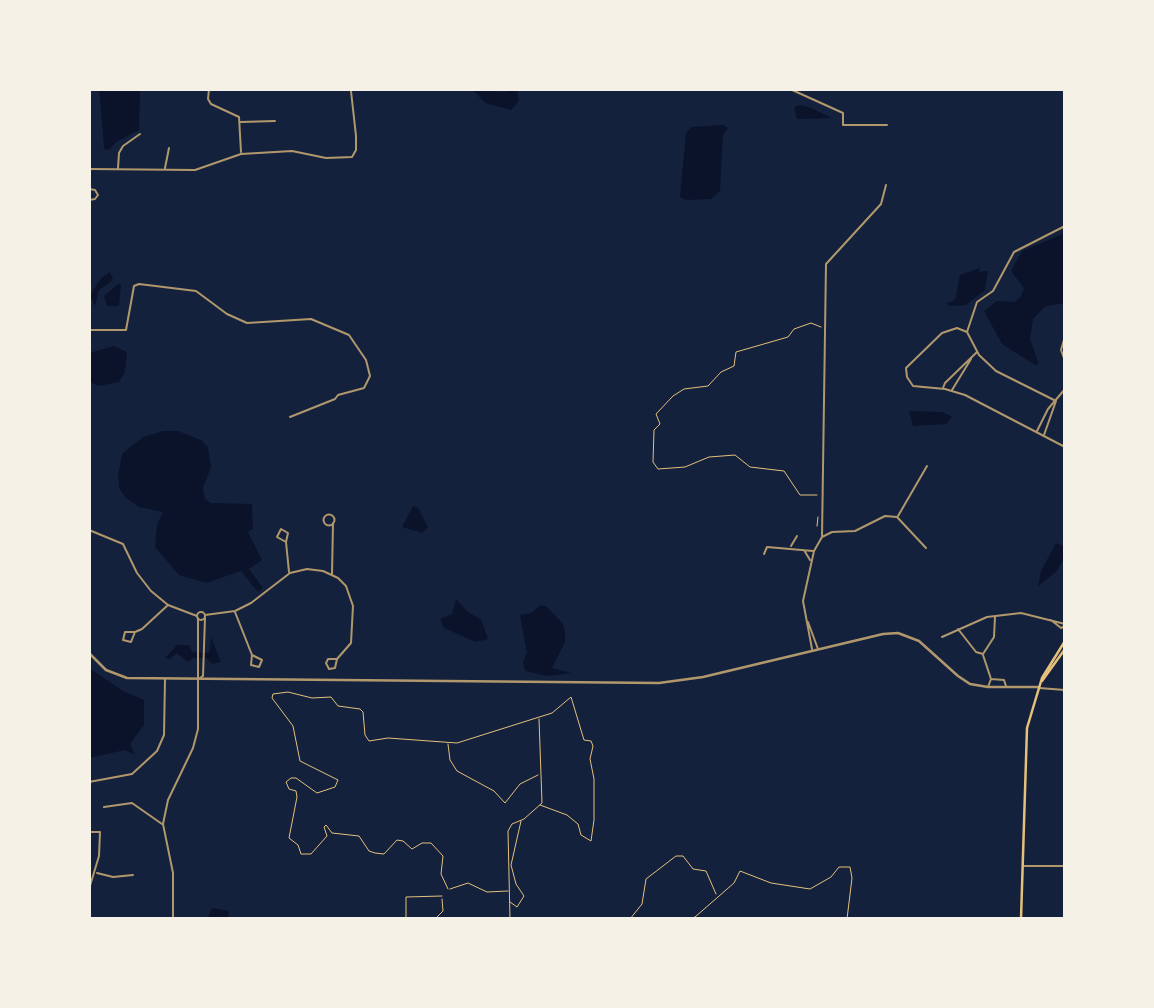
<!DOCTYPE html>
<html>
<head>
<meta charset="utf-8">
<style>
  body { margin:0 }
  #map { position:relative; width:1154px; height:1008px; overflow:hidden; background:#14213d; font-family:"Public Sans",sans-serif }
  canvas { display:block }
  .frame { position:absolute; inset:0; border:91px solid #f6f1e7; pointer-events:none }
</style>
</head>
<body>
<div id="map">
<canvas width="1154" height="1008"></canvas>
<div class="frame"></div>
</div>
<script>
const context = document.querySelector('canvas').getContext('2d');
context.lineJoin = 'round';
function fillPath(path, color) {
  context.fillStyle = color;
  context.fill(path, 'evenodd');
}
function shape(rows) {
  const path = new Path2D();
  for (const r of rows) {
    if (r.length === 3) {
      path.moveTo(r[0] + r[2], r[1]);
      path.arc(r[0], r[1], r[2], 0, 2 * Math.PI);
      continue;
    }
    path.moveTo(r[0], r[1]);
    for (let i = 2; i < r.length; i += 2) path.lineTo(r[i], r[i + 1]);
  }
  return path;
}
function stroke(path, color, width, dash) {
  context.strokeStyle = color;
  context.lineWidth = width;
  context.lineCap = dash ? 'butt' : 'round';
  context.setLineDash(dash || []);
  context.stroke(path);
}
fillPath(shape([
  [99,89,140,91,139,130,116,142,109,150,104,149],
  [472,89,504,92,517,89,519,101,511,110,485,103],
  [800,105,809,107,832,118,797,119,794,107],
  [723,125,728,128,723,135,720,191,711,199,686,200,680,197,686,133,691,127],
  [1065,233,1065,303,1046,306,1033,319,1030,339,1039,364,1035,365,1002,344,984,311,997,301,1015,302,1021,296,1024,288,1011,271,1022,251],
  [980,268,979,272,988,271,985,290,966,305,949,306,947,303,955,300,960,275],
  [110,272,113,280,99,290,95,306,90,295,102,277],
  [118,284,121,285,119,306,107,306,104,296],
  [114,346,127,352,125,372,119,382,98,386,90,382,89,353],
  [909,411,943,412,952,417,946,424,913,426],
  [163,431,178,431,201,440,208,447,211,467,203,488,205,499,211,503,252,504,253,529,248,532,262,560,249,569,263,588,258,592,241,571,206,583,179,575,155,547,157,524,163,512,139,507,125,497,119,488,118,476,122,454,143,437],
  [413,506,418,508,428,527,422,533,402,527],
  [1056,543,1065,547,1065,557,1056,572,1038,586,1041,571],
  [456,599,469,613,481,619,488,639,476,642,444,628,440,619,452,614],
  [541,605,547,607,563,624,565,631,565,642,552,668,571,673,547,676,525,671,523,662,527,653,520,615,531,613],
  [211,637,221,662,212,664,206,658,193,658,188,662,177,653,170,659,165,658,177,645,189,645,192,652,207,653,210,651],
  [89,668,123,691,144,700,144,725,130,744,135,755,125,750,89,758],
  [212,908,229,911,228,919,207,919]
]), '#0b132b');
stroke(shape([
  [817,495,800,495,784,471,750,467,735,455,709,457,685,467,658,469,653,462,654,430,660,424,656,414,673,396,684,389,708,386,721,372,734,366,736,352,788,337,794,329,811,323,821,327],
  [817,526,818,517],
  [448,744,450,760,457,771,494,791,505,803,520,784,538,775],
  [448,889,441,874,443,856,431,843,422,843,412,849,403,841,397,840,384,854,375,853,369,851,359,836,332,833,326,825,324,827,327,836,311,854,301,854,298,845,289,838,297,797,296,791,289,789,286,782,291,778,296,778,317,793,335,787,338,780,300,761,293,726,272,698,273,694,288,692,312,698,331,697,338,706,360,709,363,712,365,735,369,741,388,738,457,743,552,713,571,697,584,740,591,741,593,746,590,759,594,779,594,820,591,841,581,835,578,824,567,815,540,805],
  [450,889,468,883,487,892,508,891],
  [510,902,517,907,524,896,516,884,511,865,521,821],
  [406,919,406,897,442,896],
  [435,919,443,911,442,899],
  [510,919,508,831,512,824,524,819,542,803,539,719],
  [630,919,642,904,646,879,676,856,683,856,693,869,706,871,716,894],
  [643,919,651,919],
  [688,919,695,917,734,883,740,871,771,883,810,889,831,877,839,867,850,867,852,878,847,919]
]), '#e5c07b', 1);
stroke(shape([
  [209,89,208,99,211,104,239,117,241,152],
  [790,89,843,113,843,125,887,125],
  [241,122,275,121],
  [118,168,119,153,123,146,140,134],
  [165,168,169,148],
  [89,169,195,170,241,154,292,151,326,158,352,157,356,150,356,136,351,91],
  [89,189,95,190,98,195,95,199,89,200],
  [89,330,126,330,134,286,139,284,196,291,227,314,247,323,311,319,349,335,366,360,370,376,364,388,338,395,335,399,290,417],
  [967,332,977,302,993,291,1014,252,1065,226],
  [1065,336,1061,350,1065,361],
  [943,388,945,383,977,352],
  [952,390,971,359],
  [1056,401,996,371,979,355,967,332,957,328,942,333,906,368,907,377,913,386,945,389,965,395,1065,447],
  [1037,431,1048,409,1065,389],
  [1044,435,1056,401],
  [329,520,5.5],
  [898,516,927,466],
  [89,530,123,544,137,573,151,591,168,605,197,616],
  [822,537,826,264,881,204,886,185],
  [286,542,277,537,281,529,288,533,286,542,289,572],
  [791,546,797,536],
  [804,550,810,560],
  [764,554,767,547,813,551],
  [332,574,333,523],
  [235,612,252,655,251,665,259,667,262,660,252,655],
  [201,616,4],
  [205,615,235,611,251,603,290,573,307,569,323,571,338,578,346,586,353,606,351,643,337,659,328,659,326,663,329,669,335,668,337,659],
  [1051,620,1061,628,1065,626],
  [808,622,818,649],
  [958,629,976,652,983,654,994,637,995,617],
  [135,632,131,642,123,640,125,632,135,632,142,629,168,605],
  [942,637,987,617,1021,613,1065,624],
  [812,649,803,601,814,551,822,537,832,532,855,531,885,516,897,517,926,548],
  [983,655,991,679],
  [200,678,203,676,205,618],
  [988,687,991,679,1004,680,1006,686],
  [1039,688,1065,690],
  [89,782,132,774,157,751,164,735,165,679],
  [104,807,132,803,162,824],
  [89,832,100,832,99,856,89,889],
  [1023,866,1065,866],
  [97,873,113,877,133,875],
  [173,919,173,873,163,824,168,800,193,748,198,729,198,618]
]), '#b1986c', 2);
stroke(shape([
  [89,653,106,670,127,678,659,683,703,677,883,634,898,633,919,641,958,676,970,684,988,687,1038,687]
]), '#b1986c', 2.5);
stroke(shape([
  [1042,681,1065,649],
  [1021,919,1027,728,1042,678,1065,641]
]), '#e5c07b', 2.5);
</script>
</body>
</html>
